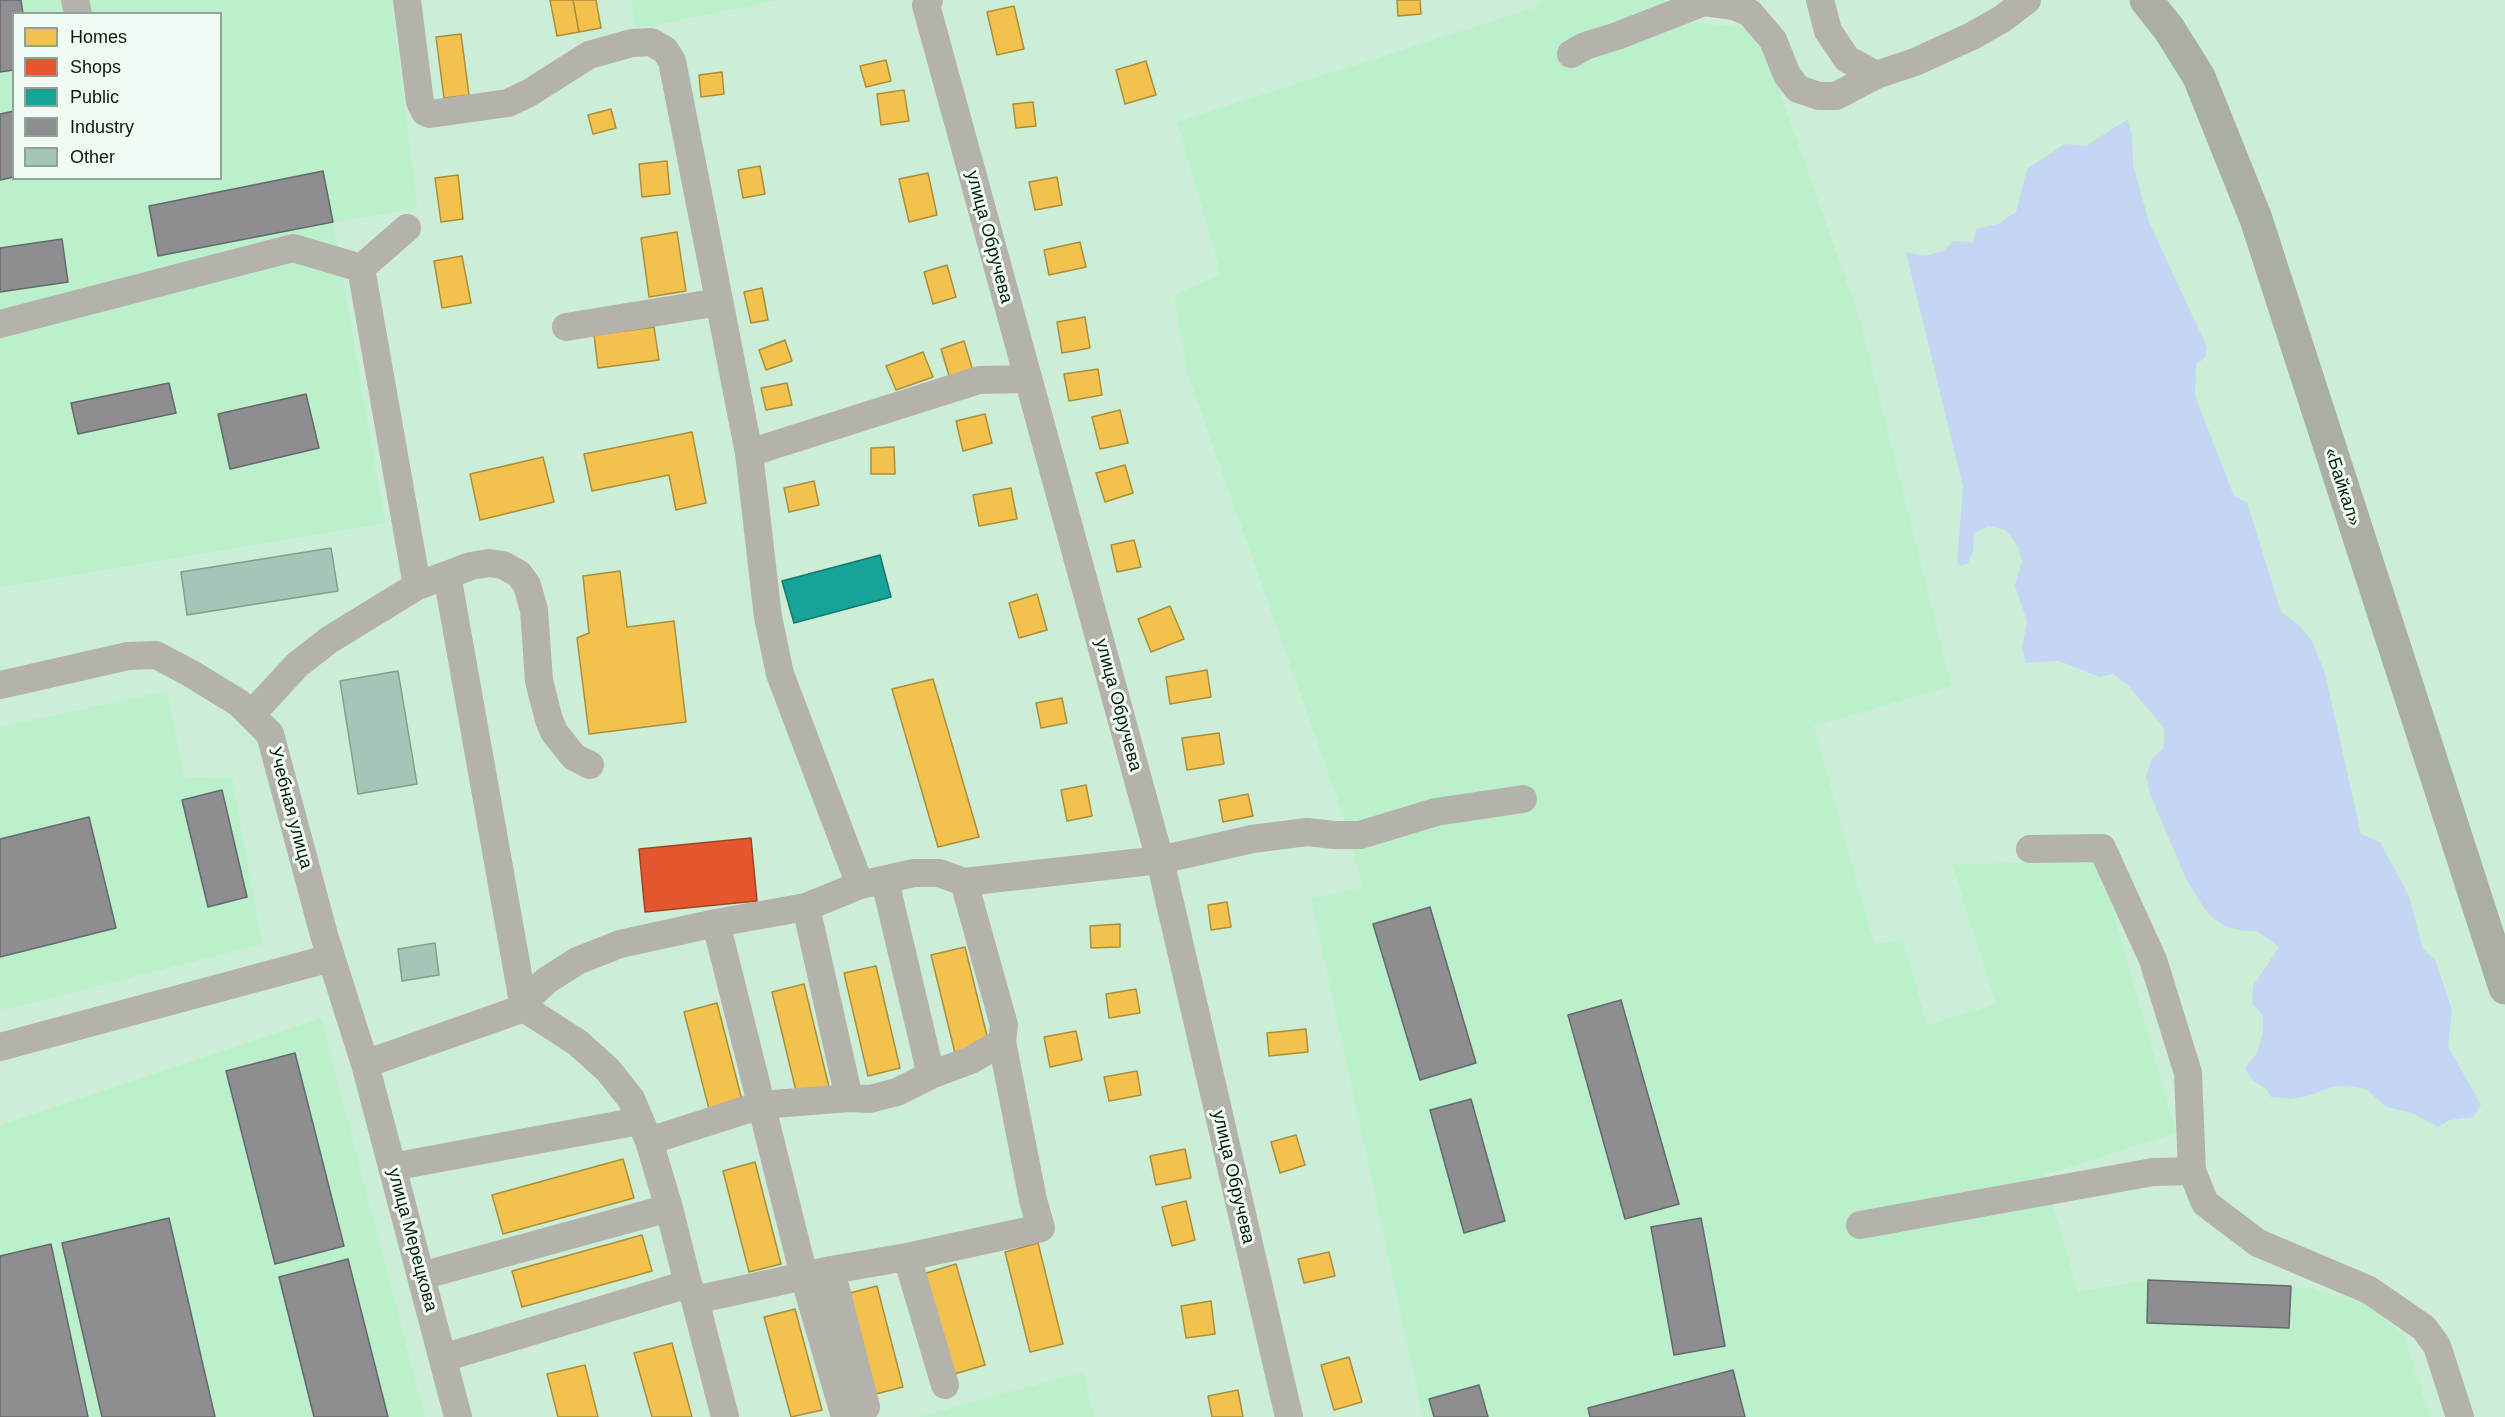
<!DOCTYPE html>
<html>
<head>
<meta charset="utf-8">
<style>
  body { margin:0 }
  #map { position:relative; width:2505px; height:1417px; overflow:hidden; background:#cceed7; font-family:Helvetica,sans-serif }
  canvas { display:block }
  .legend { position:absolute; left:12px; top:12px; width:210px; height:168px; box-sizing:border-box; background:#f0fcf3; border:2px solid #91a297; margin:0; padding:8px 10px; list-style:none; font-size:18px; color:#031a0c }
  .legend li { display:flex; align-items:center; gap:12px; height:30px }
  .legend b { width:30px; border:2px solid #91a297 }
</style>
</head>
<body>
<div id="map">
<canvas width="2505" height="1417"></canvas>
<ul class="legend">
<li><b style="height:16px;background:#f2c14e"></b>Homes</li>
<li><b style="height:16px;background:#e4572e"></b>Shops</li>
<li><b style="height:16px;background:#17a398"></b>Public</li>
<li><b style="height:16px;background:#8d8d92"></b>Industry</li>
<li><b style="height:16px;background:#a5c5b6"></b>Other</li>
</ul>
</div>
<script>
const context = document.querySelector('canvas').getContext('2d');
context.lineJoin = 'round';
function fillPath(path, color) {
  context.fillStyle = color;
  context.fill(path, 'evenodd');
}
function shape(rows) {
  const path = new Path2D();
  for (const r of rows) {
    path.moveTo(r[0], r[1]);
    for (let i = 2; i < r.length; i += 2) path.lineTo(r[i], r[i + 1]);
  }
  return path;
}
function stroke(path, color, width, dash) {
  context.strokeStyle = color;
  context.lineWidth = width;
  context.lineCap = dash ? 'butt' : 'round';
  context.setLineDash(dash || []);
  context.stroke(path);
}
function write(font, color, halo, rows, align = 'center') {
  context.font = font + ' Helvetica,sans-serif';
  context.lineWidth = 6;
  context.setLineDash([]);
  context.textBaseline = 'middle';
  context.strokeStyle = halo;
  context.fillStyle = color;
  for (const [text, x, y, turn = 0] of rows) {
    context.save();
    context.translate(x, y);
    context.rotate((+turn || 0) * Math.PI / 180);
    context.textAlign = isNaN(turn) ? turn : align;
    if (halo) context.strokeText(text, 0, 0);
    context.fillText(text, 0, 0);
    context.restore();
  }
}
fillPath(shape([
  [0,0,391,0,418,208,333,222,385,523,0,587],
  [14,14,220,14,220,178,14,178],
  [631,0,778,0,636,29],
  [1540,0,1666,0,1693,23,1757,28,1861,322,1951,686,1814,726,1874,944,1903,940,1927,1025,1996,1004,1952,864,2099,862,2176,1133,2044,1175,2078,1292,2148,1280,2311,1288,2363,1303,2381,1316,2404,1336,2430,1417,1423,1417,1311,899,1363,887,1341,809,1188,375,1174,295,1221,274,1177,122,1540,6],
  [167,691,184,778,232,777,262,944,0,1011,0,727],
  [321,1018,425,1417,0,1417,0,1125],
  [1083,1372,1094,1417,918,1417]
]), '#baf0cc');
fillPath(shape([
  [2128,119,2132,137,2133,165,2149,222,2207,347,2205,358,2196,364,2195,396,2234,496,2247,502,2281,612,2299,625,2312,641,2325,673,2361,834,2380,842,2409,896,2423,949,2435,959,2452,1010,2448,1046,2481,1105,2473,1117,2450,1120,2438,1127,2412,1113,2386,1107,2366,1089,2347,1086,2331,1087,2308,1096,2290,1099,2271,1097,2265,1088,2252,1080,2245,1068,2257,1053,2263,1032,2263,1015,2252,1003,2253,986,2279,947,2257,931,2243,931,2227,927,2213,918,2204,908,2186,879,2150,794,2146,776,2152,759,2164,747,2164,728,2127,684,2113,674,2100,677,2059,661,2026,663,2022,648,2027,621,2015,586,2022,561,2018,547,2006,530,1989,526,1974,533,1973,551,1968,563,1961,566,1957,563,1963,487,1906,252,1925,256,1943,251,1954,241,1973,242,1976,229,1998,224,2016,212,2027,169,2065,144,2086,146]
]), '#c4d6f3');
const homes = shape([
  [550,0,573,0,579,32,557,36,550,0],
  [573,0,596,0,601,28,579,32,573,0],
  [1397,0,1420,0,1421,14,1398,16,1397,0],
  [1014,6,1024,49,997,55,987,12,1014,6],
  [461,34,469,95,444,98,436,37,461,34],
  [886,60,891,81,866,87,860,66,886,60],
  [1146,61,1156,95,1125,104,1116,70,1146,61],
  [722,72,724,94,701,97,699,75,722,72],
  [904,90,909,121,881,125,877,94,904,90],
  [1033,102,1036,126,1016,128,1013,104,1033,102],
  [611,109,616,128,593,134,588,115,611,109],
  [667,161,670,194,642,197,639,164,667,161],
  [760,166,765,194,743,198,738,170,760,166],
  [928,173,937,215,909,222,899,179,928,173],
  [458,175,463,219,441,222,435,178,458,175],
  [1057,177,1062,205,1035,210,1029,182,1057,177],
  [677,232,686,291,649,297,641,238,677,232],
  [1080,242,1086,267,1049,275,1044,250,1080,242],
  [462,256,471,303,442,308,434,261,462,256],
  [947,265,956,297,933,304,924,272,947,265],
  [762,288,768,320,751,323,744,292,762,288],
  [1085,317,1090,348,1062,353,1057,322,1085,317],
  [654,327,659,360,598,368,594,335,654,327],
  [785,340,792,361,766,370,759,350,785,340],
  [964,341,973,371,950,379,941,349,964,341],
  [923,352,933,377,896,390,886,366,923,352],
  [1098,369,1102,395,1069,401,1064,374,1098,369],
  [787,383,792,405,766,410,761,388,787,383],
  [1120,410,1128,443,1100,449,1092,417,1120,410],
  [985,414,992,443,963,451,956,421,985,414],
  [692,432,706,503,676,510,669,475,592,491,584,454,692,432],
  [894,447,895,474,871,474,871,448,894,447],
  [543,457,554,502,480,520,470,474,543,457],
  [1125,465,1133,493,1105,502,1096,473,1125,465],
  [814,481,819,505,789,512,784,488,814,481],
  [1011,488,1017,519,979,526,973,495,1011,488],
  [1134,540,1141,567,1117,572,1111,545,1134,540],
  [620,571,627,627,674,621,686,722,589,734,577,638,589,633,583,576,620,571],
  [1037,594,1047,630,1019,638,1009,603,1037,594],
  [1170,606,1184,639,1151,652,1138,619,1170,606],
  [1207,670,1211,697,1170,704,1166,677,1207,670],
  [933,679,979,837,938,847,892,689,933,679],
  [1062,698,1067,723,1041,728,1036,703,1062,698],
  [1219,733,1224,764,1187,770,1182,738,1219,733],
  [1086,785,1092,816,1067,821,1061,790,1086,785],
  [1248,794,1253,816,1223,822,1219,800,1248,794],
  [1227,902,1231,927,1211,930,1208,905,1227,902],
  [1120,924,1120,947,1091,948,1090,926,1120,924],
  [965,947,990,1048,956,1057,931,955,965,947],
  [876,966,900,1068,868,1076,844,973,876,966],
  [804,984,829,1087,797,1095,772,992,804,984],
  [1136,989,1140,1013,1109,1018,1106,994,1136,989],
  [717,1003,743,1104,710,1113,684,1012,717,1003],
  [1306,1029,1308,1052,1269,1056,1267,1033,1306,1029],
  [1076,1031,1082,1060,1050,1067,1044,1037,1076,1031],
  [1137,1071,1141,1095,1109,1101,1104,1077,1137,1071],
  [1296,1135,1305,1165,1280,1173,1271,1142,1296,1135],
  [1185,1149,1191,1178,1156,1185,1150,1156,1185,1149],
  [623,1159,634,1198,503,1234,492,1195,623,1159],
  [755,1162,781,1264,749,1272,723,1171,755,1162],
  [1186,1201,1195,1240,1172,1246,1162,1207,1186,1201],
  [642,1235,652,1271,522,1307,512,1271,642,1235],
  [1038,1243,1063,1344,1030,1352,1005,1252,1038,1243],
  [1329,1252,1335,1276,1304,1283,1298,1259,1329,1252],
  [956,1264,985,1365,951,1375,923,1274,956,1264],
  [877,1286,903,1387,872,1395,846,1294,877,1286],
  [1211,1301,1215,1334,1186,1338,1181,1306,1211,1301],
  [795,1309,822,1410,791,1417,764,1317,795,1309],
  [672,1343,692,1417,652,1417,634,1353,672,1343],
  [1349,1357,1362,1402,1334,1410,1321,1365,1349,1357],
  [585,1365,598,1417,558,1417,547,1374,585,1365],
  [1238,1390,1243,1417,1212,1417,1208,1396,1238,1390]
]);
fillPath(homes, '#f2c14e');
stroke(homes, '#aa8f3a', 1.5);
const shops = shape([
  [751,838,757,901,645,912,639,849,751,838]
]);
fillPath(shops, '#e4572e');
stroke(shops, '#a04524', 1.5);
const public = shape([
  [880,555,891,597,794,623,782,581,880,555]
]);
fillPath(public, '#17a398');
stroke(public, '#117a6e', 1.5);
const industry = shape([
  [0,0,21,0,23,14,14,14,14,70,0,72,0,0],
  [14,111,14,177,0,180,0,114,14,111],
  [323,171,333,222,158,256,149,206,323,171],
  [62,239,68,282,0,292,0,248,62,239],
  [169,383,176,413,78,434,71,403,169,383],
  [306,394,319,448,230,469,218,414,306,394],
  [222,790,247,897,208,907,182,800,222,790],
  [89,817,116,928,0,957,0,839,89,817],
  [1430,907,1476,1063,1420,1080,1373,924,1430,907],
  [1621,1000,1679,1204,1625,1219,1568,1015,1621,1000],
  [295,1053,344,1246,275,1264,226,1071,295,1053],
  [1471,1099,1505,1221,1464,1233,1430,1110,1471,1099],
  [169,1218,215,1417,102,1417,62,1243,169,1218],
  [1701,1218,1725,1346,1674,1355,1651,1227,1701,1218],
  [51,1244,88,1417,0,1417,0,1256,51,1244],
  [348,1259,388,1417,314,1417,279,1277,348,1259],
  [2148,1280,2291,1286,2289,1328,2147,1323,2148,1280],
  [1733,1370,1745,1417,1590,1417,1588,1408,1733,1370],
  [1479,1385,1488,1417,1434,1417,1429,1399,1479,1385]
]);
fillPath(industry, '#8d8d92');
stroke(industry, '#646a6a', 1.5);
const building = shape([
  [331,548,338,591,187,615,181,572,331,548],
  [398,671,417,784,358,794,340,681,398,671],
  [435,943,439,975,402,981,398,949,435,943]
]);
fillPath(building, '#a5c5b6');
stroke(building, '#809f91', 1.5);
stroke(shape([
  [75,0,78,14],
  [407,0,420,102,425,112,430,114,508,103,529,93,589,55,632,43,651,42,665,50,672,61,749,453,768,617,780,674,860,885],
  [929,0,926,5,1160,860,1289,1417],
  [1820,0,1828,31,1847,59,1876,75,1915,62,1972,36,2002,19,2027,0],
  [1571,54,1585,46,1617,36,1704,2,1734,6,1750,13,1773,40,1787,75,1798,89,1819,96,1836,96,1876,75],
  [361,268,407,228],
  [0,324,293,248,361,268,417,586],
  [566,327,719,302],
  [749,453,979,380,1028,379],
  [447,575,524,1008,578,1043,608,1070,631,1099,649,1141,669,1208,688,1284,695,1300,725,1417],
  [0,685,128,656,156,655,190,673,239,703,270,734,324,935,365,1064,458,1417],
  [251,715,297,665,329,640,417,586,471,566,489,563,503,565,519,574,527,585,534,610,539,681,549,720,554,732,574,757,590,765],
  [885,881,931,1075],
  [806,907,849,1098],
  [716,923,804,1276,845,1417],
  [0,1047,331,958],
  [365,1064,524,1008,528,998,546,981,577,961,620,944,716,923,806,907,860,885,914,873,939,873,964,882,1160,860,1252,839,1307,832,1334,835,1360,835,1436,812,1523,799],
  [649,1141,761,1105,849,1098,870,1099,897,1092,931,1075,971,1060,1002,1042],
  [392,1167,639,1121],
  [2192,1171,2205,1203,2258,1243,2369,1290,2424,1328,2437,1346,2460,1417],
  [1860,1225,2153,1172,2192,1171,2188,1073,2153,960,2102,848,2030,849],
  [907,1257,945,1385],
  [831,1270,866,1407],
  [421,1276,669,1208],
  [695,1300,831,1270,907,1257,1041,1228,1033,1200,1002,1042,1004,1025,964,882],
  [443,1358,688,1284]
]), '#b5b1ab', 28);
stroke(shape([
  [2146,0,2169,29,2199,77,2256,219,2505,988]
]), '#aaaea3', 33);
write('18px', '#031a0c', '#f0fcf3', [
  ["улица Обручева",989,237,75],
  ["«Байкал»",2342,487,72],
  ["улица Обручева",1118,705,75],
  ["Учебная улица",290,808,75],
  ["улица Обручева",1233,1177,77],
  ["улица Мерецкова",412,1240,75]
]);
</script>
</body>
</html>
